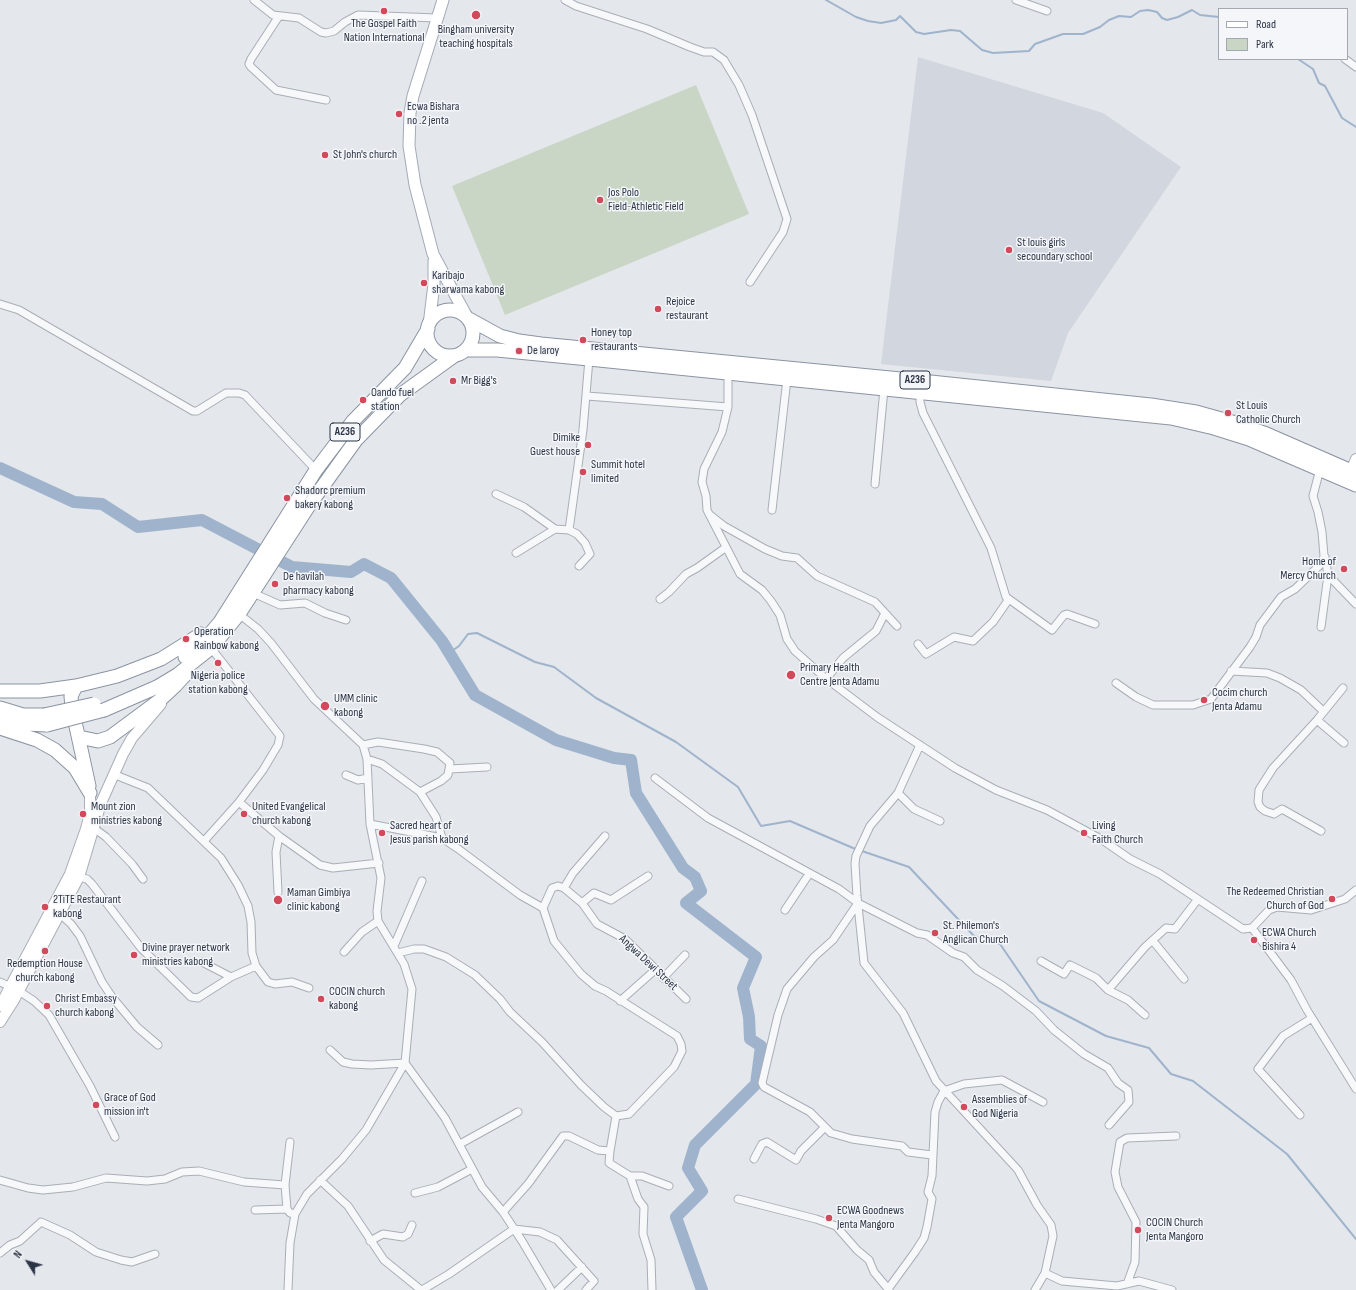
<!DOCTYPE html>
<html>
<head>
<meta charset="utf-8">
<style>
  body { margin:0 }
  #map { position:relative; width:1356px; height:1290px; overflow:hidden; background:#e4e7ec; font-family:"Sofia Sans Condensed",sans-serif }
  canvas { display:block }
  .legend { position:absolute; left:1218px; top:8px; width:130px; height:52px; box-sizing:border-box; background:#f4f6f9; border:1px solid #a4a8b1; margin:0; padding:5px 7px; list-style:none; font-size:12px; color:#2b3445 }
  .legend li { display:flex; align-items:center; gap:8px; height:20px }
  .legend b { width:20px; border:1px solid #a4a8b1 }
  .north { position:absolute; left:8px; top:1242px; width:40px; height:40px; -webkit-text-stroke:3px #f4f6f9; paint-order:stroke; rotate:307deg; font-size:11px; font-weight:700; line-height:16px; text-align:center; color:#2b3445 }
  .north::after { content:''; display:block; margin:auto; width:14px; height:18px; background:#2b3445; clip-path:polygon(50% 0,100% 100%,50% 72%,0 100%) }
</style>
</head>
<body>
<div id="map">
<canvas width="1356" height="1290"></canvas>
<ul class="legend">
<li><b style="height:5px;background:#fff"></b>Road</li>
<li><b style="height:11px;background:#c9d6c5"></b>Park</li>
</ul>
<div class="north">N</div>
</div>
<script>
const context = document.querySelector('canvas').getContext('2d');
context.lineJoin = 'round';
function fillPath(path, color) {
  context.fillStyle = color;
  context.fill(path, 'evenodd');
}
function shape(rows) {
  const path = new Path2D();
  for (const r of rows) {
    if (r.length === 3) {
      path.moveTo(r[0] + r[2], r[1]);
      path.arc(r[0], r[1], r[2], 0, 2 * Math.PI);
      continue;
    }
    path.moveTo(r[0], r[1]);
    for (let i = 2; i < r.length; i += 2) path.lineTo(r[i], r[i + 1]);
  }
  return path;
}
function stroke(path, color, width, dash) {
  context.strokeStyle = color;
  context.lineWidth = width;
  context.lineCap = dash ? 'butt' : 'round';
  context.setLineDash(dash || []);
  context.stroke(path);
}
function write(font, color, halo, rows, align = 'center') {
  context.font = font + ' "Sofia Sans Condensed",sans-serif';
  context.lineWidth = 3;
  context.setLineDash([]);
  context.textBaseline = 'middle';
  context.strokeStyle = halo;
  context.fillStyle = color;
  for (const [text, x, y, turn = 0] of rows) {
    context.save();
    context.translate(x, y);
    context.rotate((+turn || 0) * Math.PI / 180);
    context.textAlign = isNaN(turn) ? turn : align;
    if (halo) context.strokeText(text, 0, 0);
    context.fillText(text, 0, 0);
    context.restore();
  }
}
fillPath(shape([
  [918,57,1103,113,1181,167,1068,333,1051,381,881,364]
]), '#d2d6de');
fillPath(shape([
  [696,85,749,214,505,315,452,186]
]), '#c9d6c5');
stroke(shape([
  [826,0,856,17,868,21,881,23,896,20,900,16,916,32,924,34,951,30,960,31,982,50,993,53,1029,51,1035,44,1063,34,1083,34,1100,27,1109,20,1119,16,1131,17,1140,11,1148,10,1157,12,1162,18,1167,20,1178,17,1192,10,1200,15,1219,17],
  [1298,59,1313,69,1319,83,1325,86,1342,118,1356,127],
  [449,653,459,646,468,634,477,633,535,662,554,667,596,698,676,742,738,787,761,826,790,821,853,848,909,867,974,936,1000,944,1039,1001,1106,1036,1149,1048,1171,1074,1193,1081,1287,1154,1356,1239]
]), '#9fb4cc', 2);
stroke(shape([
  [0,468,74,502,102,504,138,527,202,520,292,567,351,572,364,564,391,578,442,641,475,695,556,740,614,758,631,760,636,793,683,868,695,877,701,891,686,903,756,957,743,988,749,1017,750,1039,761,1046,756,1084,695,1145,688,1168,702,1191,676,1217,702,1290]
]), '#9fb4cc', 12);
const street = shape([
  [254,0,273,15,299,18,321,32,326,33,334,31,345,22,358,15,437,18],
  [565,0,576,6,647,29,690,47,704,52,713,52,724,60,739,85,752,115,787,219,783,232,750,282],
  [1016,0,1047,11],
  [279,16,251,59,249,64,251,67,276,90,326,100],
  [1345,59,1356,67],
  [0,304,19,310,193,411,197,411,226,393,239,393,245,395,316,470],
  [728,373,728,407,722,432,704,469,702,482,706,496,707,510,740,574,762,590,771,601,780,615,787,639,795,651,824,677,877,717,955,768,996,790,1047,810,1101,839,1130,859,1160,874,1243,929,1252,928,1269,910,1277,907,1311,910,1345,899,1356,890],
  [920,391,920,402,923,413,991,548,1006,597,1052,630,1064,615,1067,614,1095,624],
  [587,396,728,407],
  [875,484,884,389],
  [496,494,524,507,555,529,569,530,577,534,585,543,590,554,579,566],
  [772,510,787,379],
  [710,515,724,526,765,549,782,556,797,558,817,576,875,602,897,626],
  [569,530,583,430,589,359],
  [516,553,555,529],
  [1328,575,1356,604],
  [253,593,280,605,305,603,325,613,346,620],
  [660,599,669,592,686,574,697,568,725,548],
  [239,614,258,629,271,643,314,699,363,745,367,759,370,824,381,878,377,911,378,921,404,964,412,989,405,1063,366,1130,342,1159,307,1194,295,1214,290,1243,288,1290],
  [1321,627,1328,575,1325,557],
  [918,644,926,654,954,637,973,641,993,622,1009,599],
  [1231,671,1267,673,1280,678,1301,690,1323,711],
  [826,679,843,658,876,631,885,613],
  [1116,683,1136,697,1153,705,1193,705,1211,699,1250,647,1256,637,1260,625,1281,597,1295,589,1322,563,1324,556,1322,532,1318,512,1313,496,1320,469],
  [1317,720,1344,743],
  [363,745,378,742,424,749,437,752,450,763,448,775,441,781,420,792],
  [920,745,898,793,870,826,856,856,855,864,857,896,864,963,903,1013,936,1081,1018,1170,1037,1205,1051,1225,1053,1236,1045,1273,1035,1290],
  [367,759,382,764,420,792,436,817,442,838],
  [450,769,487,767],
  [113,774,148,788,221,858,238,885,248,906,251,922,252,953,256,966,268,982,275,984,292,982,309,988],
  [346,775,358,780,368,778],
  [655,778,708,818,839,889,858,903,917,933,927,935,953,953,964,957,977,970,1003,986,1036,1011,1054,1030,1084,1054,1108,1068,1118,1083,1128,1090,1129,1102,1109,1125],
  [898,793,914,809,940,821],
  [239,802,279,836,320,865,333,868,379,863],
  [370,824,442,838,457,848,520,895,543,908,554,941,581,974,595,986,606,991,677,1036,681,1044,682,1051,674,1067,629,1114,616,1116],
  [95,829,106,837,132,864,143,879],
  [1321,831,1282,809,1274,814,1265,811,1260,807,1258,802,1259,790,1273,768,1317,720,1343,688],
  [205,840,239,802,263,770,278,745,280,736,211,648],
  [79,877,87,879,92,884,141,948,191,997,198,998,231,977,256,966],
  [564,888,573,873,605,836],
  [278,892,276,852,279,836],
  [582,903,594,893,611,900,648,876],
  [858,903,833,940,814,957,787,989,778,1015,762,1083,764,1087,810,1112,831,1133,852,1139,902,1146,908,1152,932,1155],
  [543,908,552,888,558,886,564,888,582,903,597,924,625,939,686,999],
  [785,910,809,874],
  [60,914,71,924,80,936,102,982,112,997,137,1027,158,1045],
  [1252,928,1291,980,1307,1010,1356,1089],
  [1153,941,1184,979],
  [394,946,422,881],
  [344,952,362,932,378,921],
  [398,953,414,949,424,949,446,957,475,975,500,999,510,1012,542,1042,581,1085,604,1107,616,1116,610,1151,609,1163,630,1176,638,1199,644,1207,643,1234,651,1260,652,1290],
  [1041,961,1064,974,1070,965,1096,978,1108,990,1128,1000,1145,1015],
  [202,962,231,977],
  [663,978,685,955],
  [0,982,11,987],
  [1108,990,1145,947,1166,928,1175,929,1198,899],
  [19,991,34,1001,49,1015,90,1086,115,1137],
  [620,1001,655,970],
  [330,1050,343,1062,352,1064,371,1065,405,1063,445,1118,482,1187,503,1212,522,1241,551,1290],
  [1300,1115,1258,1069,1283,1036,1312,1018],
  [460,1144,518,1112],
  [754,1159,762,1144,767,1142,796,1160,801,1151,825,1127],
  [630,1176,642,1176,669,1186],
  [0,1180,28,1188,43,1190,73,1187,106,1178,147,1181,165,1179,182,1172,199,1171,244,1182,285,1185,287,1209,290,1213,295,1214],
  [320,1180,348,1206,384,1260,421,1290],
  [285,1185,290,1142],
  [415,1193,438,1187,472,1169],
  [738,1199,816,1219,836,1226,857,1250,869,1260,874,1272,889,1290],
  [255,1210,287,1209],
  [503,1212,528,1184,563,1136,569,1136,598,1150,610,1151],
  [370,1241,383,1234,403,1237,408,1234,412,1225],
  [0,1253,10,1245,20,1241,41,1222,70,1235,96,1252,121,1260,132,1262,155,1254],
  [1045,1273,1062,1281,1117,1286,1139,1281,1172,1290],
  [1127,1284,1135,1262,1136,1222,1118,1187,1115,1172,1120,1142,1127,1138,1176,1136],
  [888,1289,915,1252,924,1238,927,1227,932,1199,928,1192,932,1176,935,1112,938,1102,944,1091,964,1084,1002,1080,1043,1102],
  [422,1290,449,1274,514,1229,540,1232,557,1240,594,1281,586,1290],
  [558,1290,582,1267]
]);
const secondary = shape([
  [1351,471,1356,459],
  [0,1006,70,874,86,829,90,813,90,793],
  [0,1022,14,1000,79,877,101,803,123,754,132,738,161,704]
]);
const primary = shape([
  [443,0,413,96,410,113,409,146,415,185,433,254,466,315],
  [429,325,434,284,434,261]
]);
const highway = shape([
  [450,333,23],
  [469,319,500,336,519,341,541,344,921,381,1151,405,1196,412,1236,423,1264,433,1356,473],
  [466,350,497,350,589,359,1171,418,1214,428,1249,439,1356,485],
  [185,657,204,641,220,622,316,470,353,421,405,368,428,329],
  [76,686,71,696,72,708,89,786],
  [0,691,40,691,76,686,117,676,161,659,201,634],
  [0,708,23,715,44,715],
  [104,710,157,687,177,675,211,648,239,614,310,504,356,440,400,395,454,356],
  [0,717,26,724,47,725],
  [0,728,37,740,55,750,75,768,90,793],
  [79,737,98,741,110,737,160,700,175,686,187,673]
]);
stroke(street, '#a9aeb7', 9);
stroke(secondary, '#a9aeb7', 12);
stroke(primary, '#a3abb8', 13);
stroke(highway, '#8b94a3', 15);
stroke(street, '#f7f8fa', 7);
stroke(secondary, '#fff', 10);
stroke(primary, '#fff', 11);
stroke(highway, '#fff', 13);
const highwayBridge = shape([
  [44,715,94,704],
  [47,725,104,710]
]);
stroke(highwayBridge, '#8b94a3', 15, []);
stroke(highwayBridge, '#fff', 13);
for (const [x, y, r, color] of [
  [384,11,4,"#d1495b"],
  [476,15,5,"#d1495b"],
  [399,114,4,"#d1495b"],
  [325,155,4,"#d1495b"],
  [600,200,4,"#d1495b"],
  [1009,250,4,"#d1495b"],
  [424,283,4,"#d1495b"],
  [658,309,4,"#d1495b"],
  [583,340,4,"#d1495b"],
  [519,351,4,"#d1495b"],
  [453,381,4,"#d1495b"],
  [363,400,4,"#d1495b"],
  [1228,413,4,"#d1495b"],
  [588,445,4,"#d1495b"],
  [583,472,4,"#d1495b"],
  [287,498,4,"#d1495b"],
  [1344,569,4,"#d1495b"],
  [275,584,4,"#d1495b"],
  [186,639,4,"#d1495b"],
  [218,663,4,"#d1495b"],
  [791,675,5,"#d1495b"],
  [1204,700,4,"#d1495b"],
  [325,706,5,"#d1495b"],
  [83,814,4,"#d1495b"],
  [244,814,4,"#d1495b"],
  [382,833,4,"#d1495b"],
  [1084,833,4,"#d1495b"],
  [1332,899,4,"#d1495b"],
  [278,900,5,"#d1495b"],
  [45,907,4,"#d1495b"],
  [935,933,4,"#d1495b"],
  [1254,940,4,"#d1495b"],
  [45,951,4,"#d1495b"],
  [134,955,4,"#d1495b"],
  [321,999,4,"#d1495b"],
  [47,1006,4,"#d1495b"],
  [96,1105,4,"#d1495b"],
  [964,1107,4,"#d1495b"],
  [829,1218,4,"#d1495b"],
  [1138,1230,4,"#d1495b"]
]) {
  const dot = new Path2D();
  dot.arc(x, y, r, 0, 2 * Math.PI);
  context.fillStyle = color;
  context.fill(dot);
  stroke(dot, '#f4f6f9', 1.5);
}
for (const [x, y, w] of [
  [915,380,30],
  [345,432,30]
]) {
  const box = new Path2D();
  box.roundRect(x - w / 2, y - 9, w, 18, 3);
  context.fillStyle = '#f4f6f9';
  context.fill(box);
  stroke(box, '#2b3445', 1);
}
write('bold 11px', '#2b3445', null, [
  ["A236",915,380],
  ["A236",345,432]
]);
write('12px', '#2b3445', '#f4f6f9', [
  ["The Gospel Faith",384,24,"center"],
  ["Nation International",384,38,"center"],
  ["Bingham university",476,30,"center"],
  ["teaching hospitals",476,44,"center"],
  ["Ecwa Bishara",407,107],
  ["no .2 jenta",407,121],
  ["St John's church",333,155],
  ["Jos Polo",608,193],
  ["Field-Athletic Field",608,207],
  ["St louis girls",1017,243],
  ["secoundary school",1017,257],
  ["Karibajo",432,276],
  ["sharwama kabong",432,290],
  ["Rejoice",666,302],
  ["restaurant",666,316],
  ["Honey top",591,333],
  ["restaurants",591,347],
  ["De laroy",527,351],
  ["Mr Bigg's",461,381],
  ["Oando fuel",371,393],
  ["station",371,407],
  ["St Louis",1236,406],
  ["Catholic Church",1236,420],
  ["Dimike",580,438,"right"],
  ["Guest house",580,452,"right"],
  ["Summit hotel",591,465],
  ["limited",591,479],
  ["Shadorc premium",295,491],
  ["bakery kabong",295,505],
  ["Home of",1336,562,"right"],
  ["Mercy Church",1336,576,"right"],
  ["De havilah",283,577],
  ["pharmacy kabong",283,591],
  ["Operation",194,632],
  ["Rainbow kabong",194,646],
  ["Primary Health",800,668],
  ["Centre Jenta Adamu",800,682],
  ["Nigeria police",218,676,"center"],
  ["station kabong",218,690,"center"],
  ["Cocim church",1212,693],
  ["Jenta Adamu",1212,707],
  ["UMM clinic",334,699],
  ["kabong",334,713],
  ["Mount zion",91,807],
  ["ministries kabong",91,821],
  ["United Evangelical",252,807],
  ["church kabong",252,821],
  ["Sacred heart of",390,826],
  ["Jesus parish kabong",390,840],
  ["Living",1092,826],
  ["Faith Church",1092,840],
  ["The Redeemed Christian",1324,892,"right"],
  ["Church of God",1324,906,"right"],
  ["Maman Gimbiya",287,893],
  ["clinic kabong",287,907],
  ["2TiTE Restaurant",53,900],
  ["kabong",53,914],
  ["St. Philemon's",943,926],
  ["Anglican Church",943,940],
  ["ECWA Church",1262,933],
  ["Bishira 4",1262,947],
  ["Divine prayer network",142,948],
  ["ministries kabong",142,962],
  ["Redemption House",45,964,"center"],
  ["church kabong",45,978,"center"],
  ["COCIN church",329,992],
  ["kabong",329,1006],
  ["Christ Embassy",55,999],
  ["church kabong",55,1013],
  ["Grace of God",104,1098],
  ["mission in't",104,1112],
  ["Assemblies of",972,1100],
  ["God Nigeria",972,1114],
  ["ECWA Goodnews",837,1211],
  ["Jenta Mangoro",837,1225],
  ["COCIN Church",1146,1223],
  ["Jenta Mangoro",1146,1237]
], 'left');
write('12px', '#2b3445', '#f4f6f9', [
  ["Angwa Dewi Street",648,963,43]
]);
</script>
</body>
</html>
